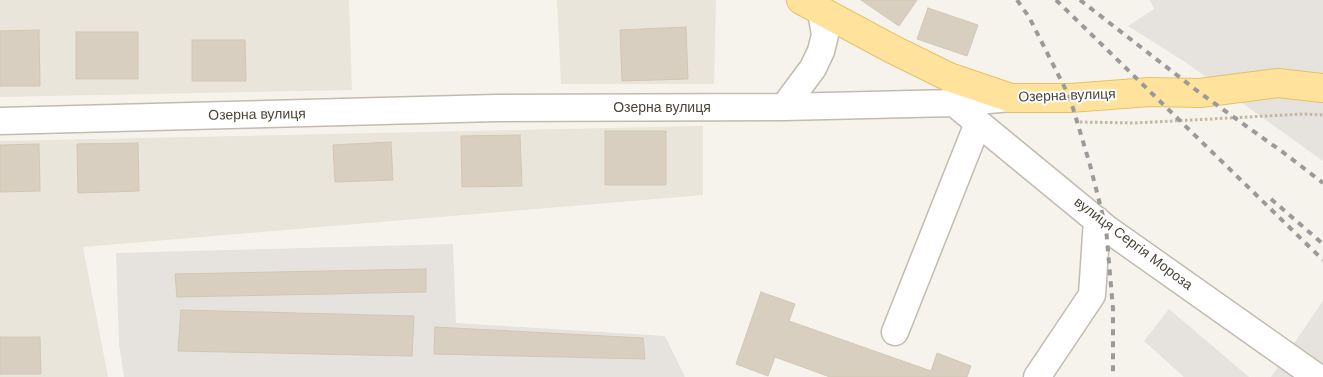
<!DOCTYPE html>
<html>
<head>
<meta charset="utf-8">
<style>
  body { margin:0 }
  canvas { display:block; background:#f6f3ec }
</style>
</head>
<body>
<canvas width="1323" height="377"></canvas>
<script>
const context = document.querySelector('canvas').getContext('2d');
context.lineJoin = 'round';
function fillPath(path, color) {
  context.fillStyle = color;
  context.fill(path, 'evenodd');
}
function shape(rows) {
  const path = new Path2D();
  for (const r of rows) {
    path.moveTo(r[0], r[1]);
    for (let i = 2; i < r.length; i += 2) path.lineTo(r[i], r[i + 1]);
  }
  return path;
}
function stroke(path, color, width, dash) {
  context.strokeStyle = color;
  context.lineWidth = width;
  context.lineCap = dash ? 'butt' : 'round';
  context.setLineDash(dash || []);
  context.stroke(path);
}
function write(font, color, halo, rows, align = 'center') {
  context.font = font + ' Helvetica,sans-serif';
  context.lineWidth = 4;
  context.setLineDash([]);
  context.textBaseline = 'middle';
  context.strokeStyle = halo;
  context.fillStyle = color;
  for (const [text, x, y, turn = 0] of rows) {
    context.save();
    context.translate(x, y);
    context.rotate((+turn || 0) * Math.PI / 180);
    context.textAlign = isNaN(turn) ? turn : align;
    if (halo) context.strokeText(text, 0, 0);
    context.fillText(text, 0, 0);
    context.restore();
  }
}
fillPath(shape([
  [0,0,349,0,352,90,0,97],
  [557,0,716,0,714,84,561,84],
  [703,126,703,195,83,247,108,377,0,377,0,141]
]), '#eae5da');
fillPath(shape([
  [1150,0,1323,0,1323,161,1185,62,1128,26,1154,9],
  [453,244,456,323,665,336,685,377,124,377,119,344,116,253],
  [1323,301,1323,377,1271,377],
  [1169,309,1249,377,1184,377,1144,341]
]), '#e6e2dd');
const building = shape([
  [861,0,917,0,899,26,861,0],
  [928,8,978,25,967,56,917,39,928,8],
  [686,27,688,79,622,81,620,30,686,27],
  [39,30,40,86,0,86,0,31,39,30],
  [76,32,138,32,138,79,76,79,76,32],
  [192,40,245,40,246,81,192,81,192,40],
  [605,131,666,131,666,185,605,185,605,131],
  [520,135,522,186,462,187,461,136,520,135],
  [391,142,393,180,335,182,333,145,391,142],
  [138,143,139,191,78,193,77,144,138,143],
  [39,144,40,191,0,192,0,145,39,144],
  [426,269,426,292,177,297,175,274,426,269],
  [761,292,795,304,789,321,931,371,937,353,971,366,967,377,830,377,775,357,768,376,736,364,761,292],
  [181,310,414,316,412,356,178,351,181,310],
  [435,327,643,338,645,359,434,354,435,327],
  [0,337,40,337,41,374,0,374,0,337]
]);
fillPath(building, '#d8cfc1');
stroke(building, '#d3c7b4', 1);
const minor = shape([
  [954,103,1106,228,1317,377],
  [784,107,813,68,821,51,825,35,821,11],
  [0,121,496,108,784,107,954,103,1011,98],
  [895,332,978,123],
  [1037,377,1092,295,1097,220]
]);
const major = shape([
  [801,0,892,49,949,77,1011,98,1070,98,1150,92,1200,93,1278,83,1323,88]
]);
stroke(minor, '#c2bbae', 29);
stroke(major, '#e6c16a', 30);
stroke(shape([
  [1080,122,1135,123,1304,114,1323,115]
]), '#c4b79f', 3, [2.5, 2.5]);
stroke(minor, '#fff', 26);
stroke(major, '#ffe39c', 28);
stroke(shape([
  [1017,0,1029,17,1070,98,1090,165,1106,228,1113,309,1113,377],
  [1056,0,1323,260],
  [1080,0,1200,93,1284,153,1323,183],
  [1271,199,1323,244]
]), '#9a9a9a', 4, [6, 6]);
write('14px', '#4b4439', '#fff', [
  ["Озерна вулиця",1067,96,-2],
  ["Озерна вулиця",662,108],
  ["Озерна вулиця",257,115,-1],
  ["вулиця Сергія Мороза",1133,244,37]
]);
</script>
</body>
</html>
